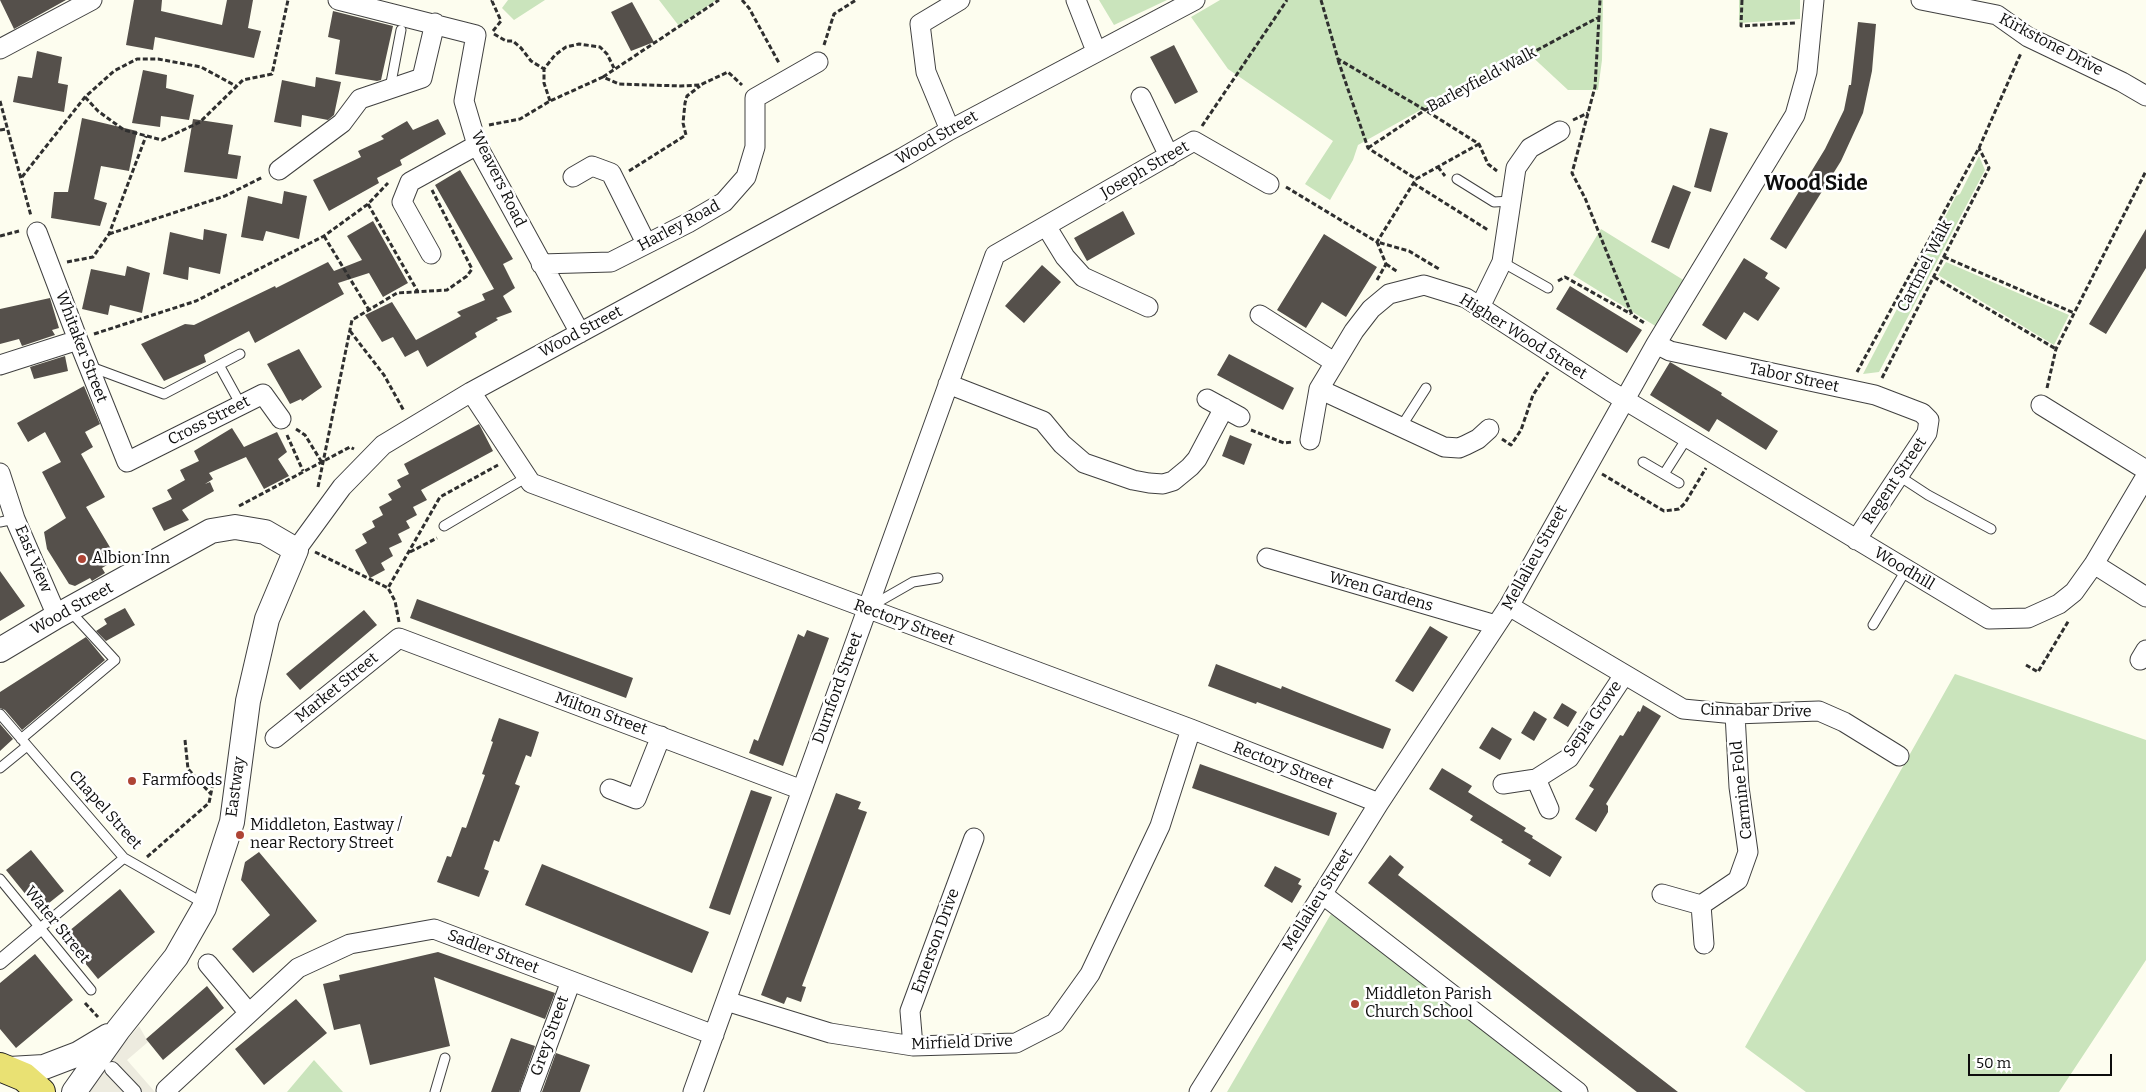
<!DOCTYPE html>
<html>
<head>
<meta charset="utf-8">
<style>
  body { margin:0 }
  #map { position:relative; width:2146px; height:1092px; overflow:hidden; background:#fdfdef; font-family:Bitter,serif }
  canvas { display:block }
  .scale { position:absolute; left:1968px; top:1054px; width:144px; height:22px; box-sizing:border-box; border:2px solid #0d0d0d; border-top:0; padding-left:6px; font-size:15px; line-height:18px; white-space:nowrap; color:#0d0d0d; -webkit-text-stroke:4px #fff; paint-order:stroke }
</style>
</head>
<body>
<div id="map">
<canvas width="2146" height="1092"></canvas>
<div class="scale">50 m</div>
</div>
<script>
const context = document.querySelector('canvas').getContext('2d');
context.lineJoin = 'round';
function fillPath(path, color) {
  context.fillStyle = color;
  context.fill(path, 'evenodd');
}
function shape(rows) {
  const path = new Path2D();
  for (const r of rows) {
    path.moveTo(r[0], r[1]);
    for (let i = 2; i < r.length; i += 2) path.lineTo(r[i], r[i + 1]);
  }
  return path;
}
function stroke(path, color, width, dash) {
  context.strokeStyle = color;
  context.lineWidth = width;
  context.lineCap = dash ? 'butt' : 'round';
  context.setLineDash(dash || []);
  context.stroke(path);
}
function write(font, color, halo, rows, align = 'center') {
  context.font = font + ' Bitter,serif';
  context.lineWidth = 5;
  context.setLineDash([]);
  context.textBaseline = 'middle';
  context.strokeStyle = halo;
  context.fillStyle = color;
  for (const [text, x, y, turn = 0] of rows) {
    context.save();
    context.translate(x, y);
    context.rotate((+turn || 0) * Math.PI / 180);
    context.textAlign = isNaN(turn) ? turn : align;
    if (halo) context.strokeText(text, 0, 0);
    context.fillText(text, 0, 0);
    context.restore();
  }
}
fillPath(shape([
  [508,0,545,0,514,20,502,8],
  [659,0,716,0,679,26],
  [1099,0,1167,0,1114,25],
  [1220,0,1603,0,1602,60,1598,90,1568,90,1526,51,1358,145,1353,160,1330,200,1305,184,1333,141,1228,69,1191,17],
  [1739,0,1800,0,1800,19,1739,23],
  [1979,156,1985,170,1879,372,1863,374,1956,196,1960,194],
  [1601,229,1685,281,1657,327,1573,275],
  [1946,262,2069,315,2054,345,1938,275],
  [1955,674,2146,740,2146,960,2059,1092,1806,1092,1745,1047],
  [1331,914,1565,1092,1227,1092],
  [314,1060,343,1092,287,1092]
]), '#cae4bc');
fillPath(shape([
  [139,1026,148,1042,127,1060,155,1092,82,1092]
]), '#edebdf');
fillPath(shape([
  [0,0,66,0,14,29],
  [134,0,162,0,161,11,222,25,227,0,253,0,248,28,261,31,254,58,155,37,153,50,126,45],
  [632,2,654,42,631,51,611,12],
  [333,11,393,26,381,80,377,81,335,74,340,40,328,37],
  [1858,22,1876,24,1872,71,1863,113,1841,161,1786,249,1770,239,1825,149,1844,110,1849,85,1851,85],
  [1174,45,1198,92,1175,104,1150,57],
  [37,51,62,57,58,83,68,85,64,112,13,102,18,76,32,78],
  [143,70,167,75,166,88,194,95,189,120,161,116,160,127,132,123],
  [316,77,341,82,334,115,328,120,302,115,301,127,274,122,282,80,315,87],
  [82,118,137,131,129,171,101,166,94,199,107,203,100,226,51,218,54,192,68,192],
  [193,119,233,125,228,154,241,156,237,179,184,172],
  [438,119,446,134,400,160,402,165,377,178,379,183,329,211,313,180,361,157,358,151,384,139,381,136,407,121,413,130],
  [1710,128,1728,133,1711,192,1694,187],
  [460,170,513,259,503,264,515,288,503,296,512,312,496,318,498,320,475,333,477,337,427,367,418,350,405,357,393,337,382,342,365,315,392,302,416,340,461,316,457,312,485,300,482,294,494,289,435,185],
  [1673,185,1691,192,1669,249,1651,242],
  [284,191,307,196,299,239,266,231,263,241,241,237,248,196,282,204],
  [1123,211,1135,234,1087,261,1074,238],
  [373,221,408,283,383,297,369,273,338,283,344,294,255,343,249,331,204,355,206,362,164,381,141,344,185,324,194,325,275,286,276,288,328,262,334,271,362,260,347,236],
  [204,229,227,234,220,274,189,267,188,280,163,274,170,232,203,240],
  [2146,229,2146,268,2106,334,2089,324],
  [1324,234,1377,267,1346,317,1322,302,1306,328,1277,310],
  [1744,258,1768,273,1765,278,1780,288,1758,321,1744,312,1726,340,1702,325],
  [1042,265,1061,282,1024,323,1005,306],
  [127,266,150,273,142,313,110,305,108,315,82,309,91,269,125,276],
  [1570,286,1642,330,1627,353,1556,309],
  [50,298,59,328,52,330,55,335,22,346,19,339,0,344,0,309],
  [299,349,322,387,302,401,301,399,290,404,267,364],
  [1229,354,1294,388,1283,410,1217,375],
  [65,356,68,371,34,379,30,367],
  [1670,362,1722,393,1721,395,1778,431,1766,450,1717,419,1709,432,1650,395],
  [84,386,100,424,85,432,93,447,81,454,105,497,86,507,114,554,109,557,112,562,102,568,105,573,92,581,90,578,75,586,69,584,47,549,44,532,66,518,42,472,61,462,45,432,28,442,17,423],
  [479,424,493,451,421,490,427,500,413,507,417,515,406,521,410,528,398,534,402,542,389,548,393,556,381,563,385,570,370,578,355,550,367,543,362,534,375,527,372,521,383,515,379,507,392,500,388,494,401,487,397,480,409,474,404,464],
  [232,428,244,447,277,432,287,452,278,459,289,476,264,489,246,457,209,473,213,479,205,484,210,482,214,491,182,510,189,520,164,531,152,508,172,499,167,490,185,480,180,470,199,461,194,451],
  [1230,435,1252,444,1244,465,1222,456],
  [0,571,25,606,0,621],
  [417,599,633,678,626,698,410,618],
  [125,608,135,625,106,641,96,631,107,624,104,619],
  [364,610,377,625,300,690,286,674],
  [1430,626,1448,637,1413,692,1395,681],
  [807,630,829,638,783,766,749,753,754,739,758,741,798,634,804,637],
  [86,637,105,660,22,730,5,710,0,708,0,692],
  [1216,664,1281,689,1282,686,1294,691,1391,729,1383,749,1257,702,1256,704,1208,686],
  [1562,703,1577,712,1568,727,1553,718],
  [1643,705,1661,716,1606,804,1608,806,1608,812,1596,832,1575,819,1594,789,1589,786,1620,735,1623,736,1638,711,1640,712],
  [1534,711,1547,719,1534,741,1521,733],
  [499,718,539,732,531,757,526,755,515,784,520,786,499,842,494,840,484,869,489,871,479,897,437,882,447,856,451,857,462,827,466,828,485,775,482,774,493,742,491,741],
  [0,724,13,739,0,751],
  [1492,727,1512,739,1500,760,1479,748],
  [1200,764,1337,813,1329,836,1192,788],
  [1442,768,1472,786,1468,792,1526,828,1524,831,1533,836,1532,838,1562,857,1550,877,1528,864,1531,860,1501,842,1503,840,1470,820,1473,816,1429,789],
  [751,790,772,797,730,915,709,908],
  [836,793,861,802,858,809,867,812,802,986,806,987,801,1002,787,997,784,1004,761,995],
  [31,850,64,891,39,911,6,870],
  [259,852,317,921,253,973,232,949,270,915,241,880,245,862],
  [1390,855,1404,867,1398,875,1678,1092,1637,1092,1368,883],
  [542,864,709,932,692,973,525,905],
  [1275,866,1301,879,1298,884,1302,886,1292,903,1264,886],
  [120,889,155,932,98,979,63,936],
  [438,952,555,993,545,1019,434,977,450,1046,370,1065,360,1024,334,1030,323,984,340,980,339,975],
  [35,954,73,1000,16,1048,0,1029,0,983],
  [207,986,224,1008,163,1060,146,1039],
  [296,999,327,1033,264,1085,235,1049],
  [511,1038,535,1046,519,1092,491,1092],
  [556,1053,590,1065,580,1092,542,1092]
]), '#55504b');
const service = shape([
  [390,88,401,30],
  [1457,179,1494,202,1511,201],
  [1502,262,1548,288],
  [219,365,241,405],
  [91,367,164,394,240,354],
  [1401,427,1426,388],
  [1643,462,1679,483],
  [1664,474,1687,438],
  [1899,476,1928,495,1991,529],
  [0,522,15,519],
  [444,526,527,477],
  [871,606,913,582,938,578],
  [1873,625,1906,570],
  [0,714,124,858,205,904],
  [21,739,115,660,69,610],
  [0,768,27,746],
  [0,879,91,990],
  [39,929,124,858],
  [435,1092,445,1058]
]);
const pedestrian = shape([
  [0,962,39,929],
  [112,1069,134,1092]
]);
const minor = shape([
  [338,0,476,35,464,101,477,145,580,333],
  [1076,0,1096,51],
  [1921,0,1997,15,2028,37,2122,82,2146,96],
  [0,49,92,0],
  [1141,97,1169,156],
  [950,130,926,72,920,24,960,0],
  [279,170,342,123,360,99,422,78,435,23],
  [573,177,592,166,611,173,646,243],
  [1046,226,1065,257,1083,277,1148,307],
  [37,232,78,340,127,462,263,394,281,419],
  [431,254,402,202,410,182,477,145],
  [541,264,611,262,688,223,724,202,746,177,755,147,755,98,818,62],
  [1480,307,1502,262,1516,168,1530,148,1560,131],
  [1260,315,1334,362],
  [1656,344,1670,351,1875,395,1922,413,1929,420,1927,433,1856,540],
  [0,365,78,340],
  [948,384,1043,421,1062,444,1084,463,1133,480,1149,483,1163,484,1173,481,1190,467,1197,459,1224,408],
  [1319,389,1444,447,1459,448,1466,445,1478,439,1489,429],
  [471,392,531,483,1191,729,1379,803],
  [1207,399,1240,417],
  [2041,405,2146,470],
  [1310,440,1319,389,1354,331,1371,309,1389,294,1424,285,1466,298,1480,307,1610,391,1989,619,2028,618,2059,604,2074,592,2094,564,2146,476],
  [0,473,15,519,57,616],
  [296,550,342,487,383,445,471,392,902,158,950,130,1195,0],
  [1267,558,1496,625],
  [2094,564,2146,597],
  [1509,606,1683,709,1735,714,1819,711,1844,722,1899,756],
  [2140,660,2146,650],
  [275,738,399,638,802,790],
  [1536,779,1549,809],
  [1503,784,1536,779,1569,758,1624,675],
  [610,789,636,799,661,736],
  [1322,894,1578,1092],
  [1662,894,1701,905,1738,880,1748,852,1739,787,1735,714],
  [1701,905,1704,944],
  [208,964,249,1013],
  [726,1001,830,1033,913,1046,1016,1043,1055,1023,1090,974,1160,826,1191,729],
  [913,1046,910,1011,974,838],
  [168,1092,166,1090,298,968,350,944,434,929,714,1035],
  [530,1092,571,981],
  [693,1092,995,255,1194,141,1269,184],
  [1199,1092,1379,803,1509,606,1656,344,1795,115,1807,72,1814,0]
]);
const tertiary = shape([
  [0,650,57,616,211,531,235,527,265,532,296,550,267,619,248,701,232,822,204,908,176,957,118,1030,74,1092],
  [9,1069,44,1067,78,1054,108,1036]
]);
const primary = shape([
  [0,1067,24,1077,41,1092]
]);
stroke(service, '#404040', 11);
stroke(pedestrian, '#404040', 16);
stroke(minor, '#404040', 21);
stroke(tertiary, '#404040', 26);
stroke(primary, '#1e1e1e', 30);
stroke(shape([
  [742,0,749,8,779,63],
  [1321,0,1338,59,1425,110,1479,144,1488,164,1497,171],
  [1742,0,1741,26,1795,23],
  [1599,17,1595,87,1572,173,1585,198,1632,315,1646,324],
  [493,31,501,21,492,1,494,0],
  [494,34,506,41,513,41,521,48,531,61,544,69],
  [824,45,834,14,856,0],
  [1338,60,1368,148,1416,179,1479,144],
  [603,77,719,0],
  [85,97,98,111,124,130,162,140,200,122,243,80,272,74,288,0],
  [0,101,31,216],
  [550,101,544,83,544,69,555,55,566,47,579,44,600,47,607,54,614,68],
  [1573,120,1588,113],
  [489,125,520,119,550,101,603,77,619,84,681,86,700,85,728,72,742,85],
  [1202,126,1287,0],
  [0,130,7,129],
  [1368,148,1425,110,1599,17,1600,0],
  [1438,167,1445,176],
  [629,171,686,135,683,123,685,103,687,96,700,86],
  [22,177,85,97,114,71,137,59,158,59,201,67,236,86],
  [1413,183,1488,230],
  [1286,187,1377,242,1416,179],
  [368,204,418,292],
  [109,234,225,196,263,177],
  [0,236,19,231],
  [324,236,369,310],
  [1944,257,2074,313],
  [67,262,93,257,109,234,146,136],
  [1386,264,1398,272],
  [1934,277,2056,349],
  [1377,280,1386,264,1377,242,1409,251,1439,269],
  [1558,281,1565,277,1631,314],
  [350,331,384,375,404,411],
  [94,334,196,301,324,236,368,204,388,183],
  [1857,372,1979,148,2021,53],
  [1882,378,1989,168,1979,148],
  [2047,388,2056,349,2146,171],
  [296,429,305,435,321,461],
  [1251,430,1284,443,1292,442],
  [287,435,303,471],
  [1502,439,1511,445,1521,430,1533,395,1548,372],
  [1602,474,1664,511,1679,509,1685,503,1706,468],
  [318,487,352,320,397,293,447,290,467,276,472,269,432,190],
  [239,506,350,447,354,449],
  [315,552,388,588],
  [410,552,437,538],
  [399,622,395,601,388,588,440,497,498,465],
  [2026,665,2038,672,2069,620],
  [185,740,188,769,211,794],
  [147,857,209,803,213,783,216,783],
  [85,1003,98,1017]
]), '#2f2f2f', 3, [5, 2.5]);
stroke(service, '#fff', 9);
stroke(pedestrian, '#fff', 14);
stroke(minor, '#fff', 19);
stroke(tertiary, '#fff', 24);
stroke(primary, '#e9e173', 28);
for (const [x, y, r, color] of [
  [82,559,5,"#ae4435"],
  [132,781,5,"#ae4435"],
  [240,835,5,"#ae4435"],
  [1355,1004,5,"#ae4435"]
]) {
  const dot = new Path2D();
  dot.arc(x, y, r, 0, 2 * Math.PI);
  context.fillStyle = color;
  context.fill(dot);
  stroke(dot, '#fff', 2);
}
write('16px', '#0d0d0d', '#fff', [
  ["Kirkstone Drive",2051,45,28],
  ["Barleyfield Walk",1482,80,-28],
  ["Wood Street",937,138,-30],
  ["Joseph Street",1145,170,-30],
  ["Weavers Road",498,179,64],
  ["Harley Road",679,226,-28],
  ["Cartmel Walk",1925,266,-63],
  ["Wood Street",581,332,-28],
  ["Higher Wood Street",1523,337,32],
  ["Whitaker Street",81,347,69],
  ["Tabor Street",1794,378,12],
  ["Cross Street",209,421,-27],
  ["Regent Street",1895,481,-56],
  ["Mellalieu Street",1535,558,-61],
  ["East View",33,559,67],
  ["Woodhill",1904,569,31],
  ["Wren Gardens",1381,592,16],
  ["Wood Street",72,609,-29],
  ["Rectory Street",904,623,20],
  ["Market Street",337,688,-39],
  ["Durnford Street",838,688,-70],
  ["Cinnabar Drive",1756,711,1],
  ["Milton Street",601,714,20],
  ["Sepia Grove",1593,719,-55],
  ["Rectory Street",1283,766,21],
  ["Eastway",236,787,-82],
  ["Carmine Fold",1742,790,-96],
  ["Chapel Street",105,810,48],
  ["Mellalieu Street",1318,900,-58],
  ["Water Street",57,925,51],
  ["Emerson Drive",936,941,-70],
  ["Sadler Street",493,952,21],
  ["Grey Street",550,1036,-70],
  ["Mirfield Drive",962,1043,-2]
]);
write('16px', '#0d0d0d', '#fff', [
  ["Albion Inn",92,559],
  ["Farmfoods",142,781],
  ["Middleton, Eastway /",250,826],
  ["near Rectory Street",250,844],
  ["Middleton Parish",1365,995],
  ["Church School",1365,1013]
], 'left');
write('bold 21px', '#0d0d0d', '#fff', [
  ["Wood Side",1816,184]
]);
</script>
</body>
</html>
